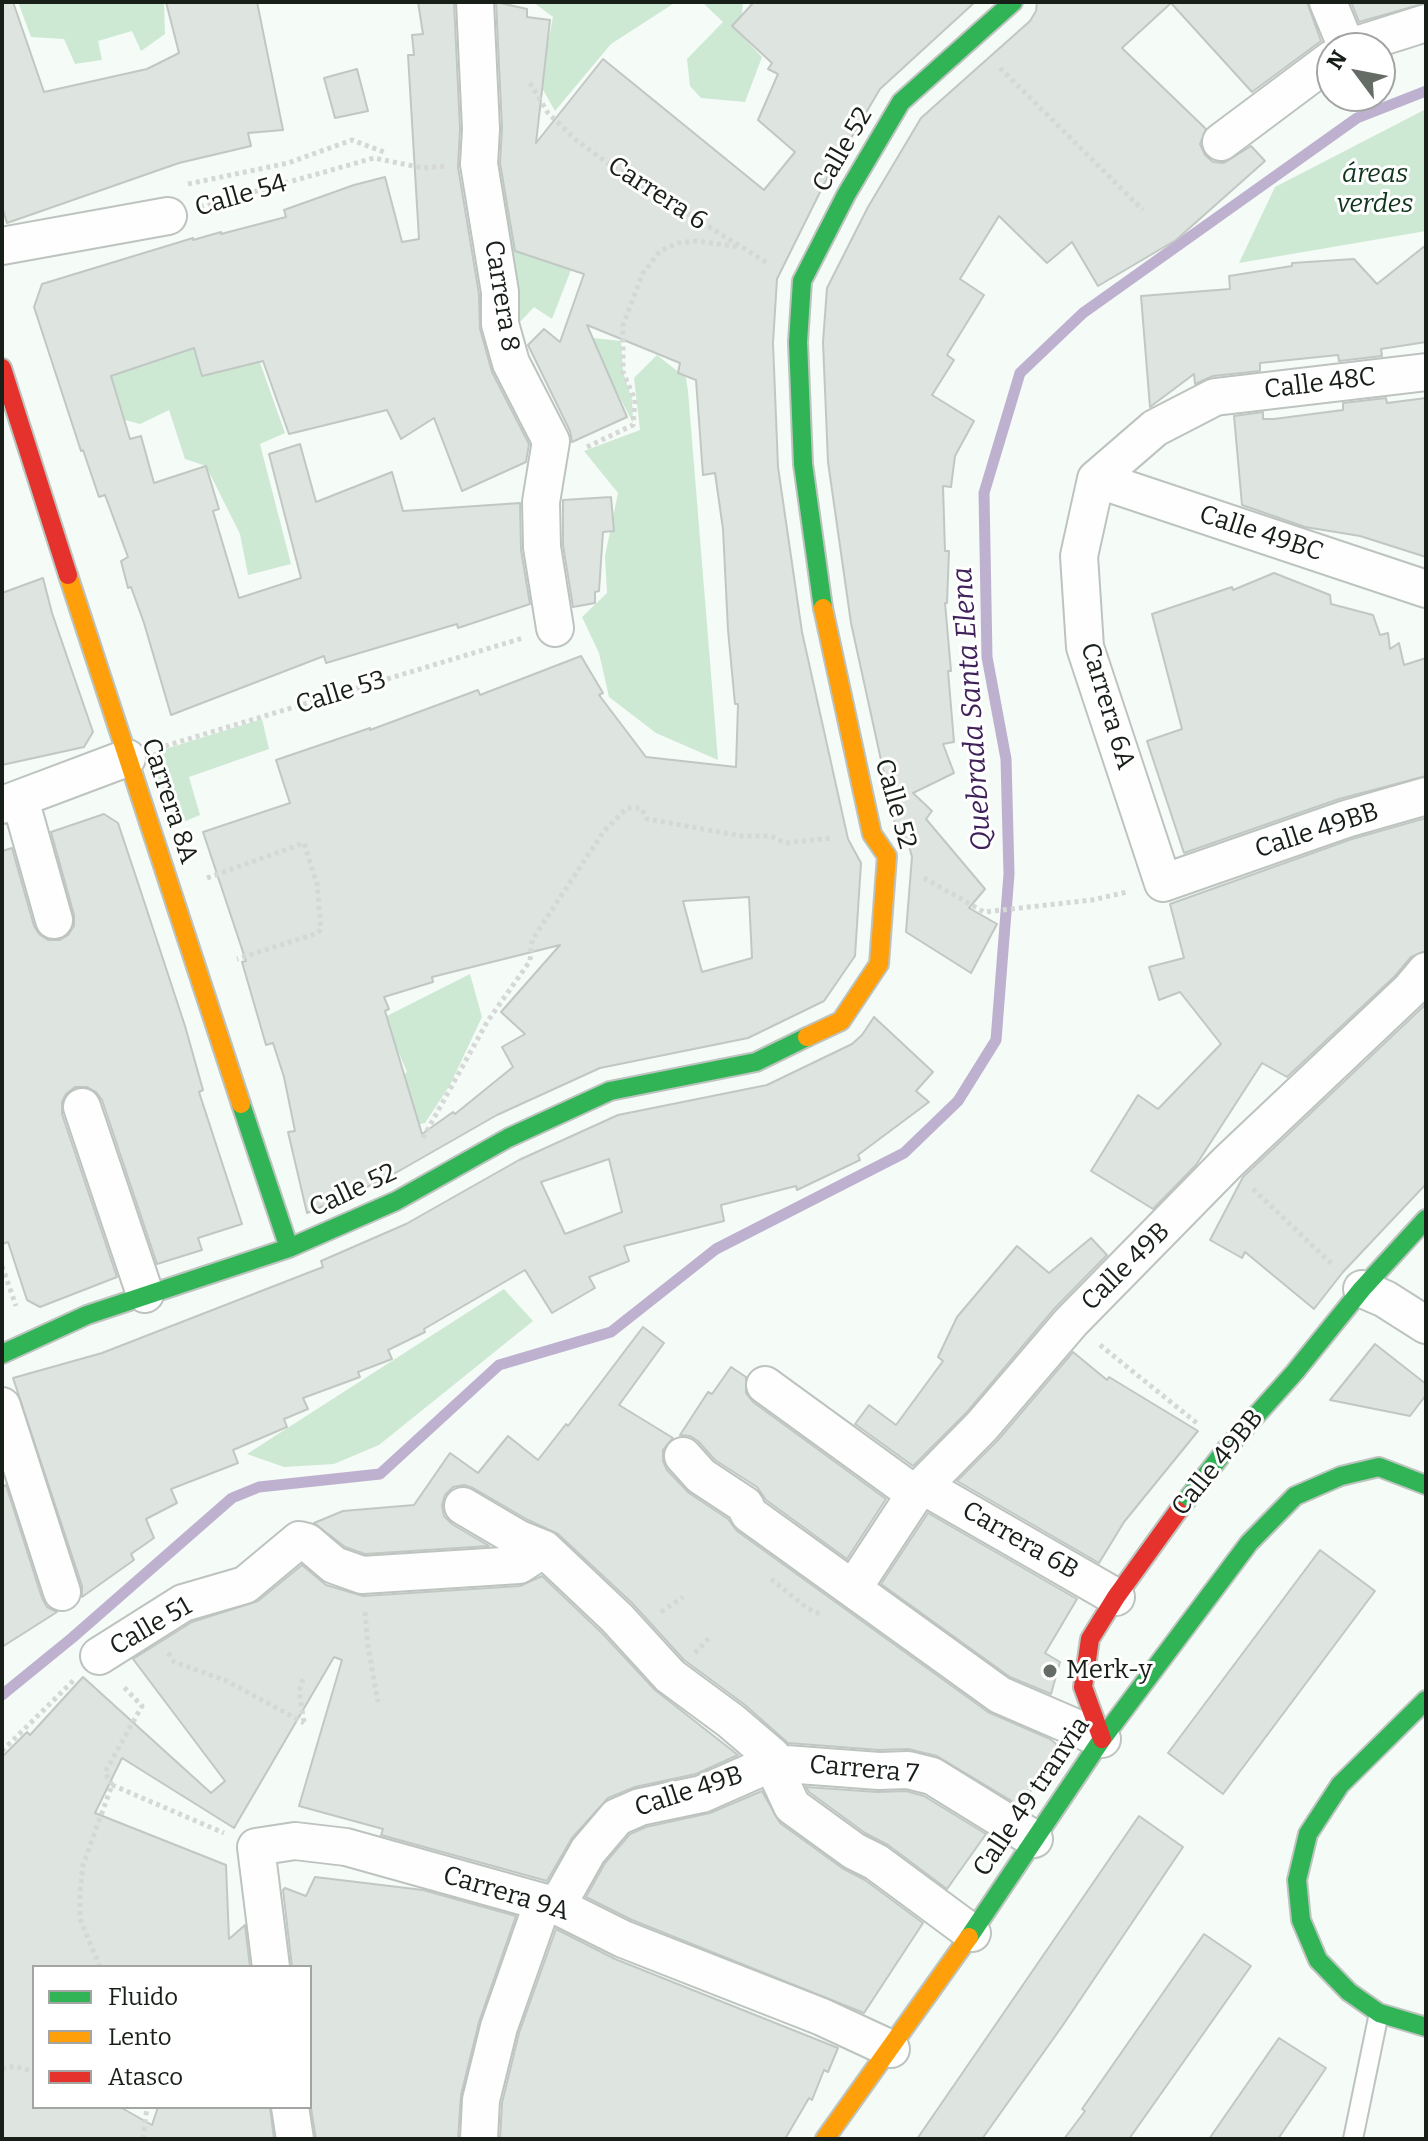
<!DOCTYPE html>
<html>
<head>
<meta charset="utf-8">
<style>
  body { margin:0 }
  #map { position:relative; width:1428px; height:2141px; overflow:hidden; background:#f5fbf6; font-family:Bitter,serif }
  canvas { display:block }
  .frame { position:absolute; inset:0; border:4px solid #181f19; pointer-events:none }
  .legend { position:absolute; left:32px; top:1965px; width:280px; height:144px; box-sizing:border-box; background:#fff; border:2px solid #a3a5a3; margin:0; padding:10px 14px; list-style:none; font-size:24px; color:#181f19 }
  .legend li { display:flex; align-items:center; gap:16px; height:40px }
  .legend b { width:40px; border:2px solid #a3a5a3 }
  .north { position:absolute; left:1316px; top:32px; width:80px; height:80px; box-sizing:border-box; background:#fff; border:2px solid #a3a5a3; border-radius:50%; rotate:302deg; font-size:22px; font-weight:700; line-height:32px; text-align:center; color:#181f19 }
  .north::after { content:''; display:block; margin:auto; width:28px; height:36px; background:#656c66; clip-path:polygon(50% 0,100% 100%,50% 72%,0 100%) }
</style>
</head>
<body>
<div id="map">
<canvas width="1428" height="2141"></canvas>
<div class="frame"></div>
<ul class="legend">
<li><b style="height:10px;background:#30b455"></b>Fluido</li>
<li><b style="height:10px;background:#ff9f0a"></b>Lento</li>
<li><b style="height:10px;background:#e5322d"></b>Atasco</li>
</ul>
<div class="north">N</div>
</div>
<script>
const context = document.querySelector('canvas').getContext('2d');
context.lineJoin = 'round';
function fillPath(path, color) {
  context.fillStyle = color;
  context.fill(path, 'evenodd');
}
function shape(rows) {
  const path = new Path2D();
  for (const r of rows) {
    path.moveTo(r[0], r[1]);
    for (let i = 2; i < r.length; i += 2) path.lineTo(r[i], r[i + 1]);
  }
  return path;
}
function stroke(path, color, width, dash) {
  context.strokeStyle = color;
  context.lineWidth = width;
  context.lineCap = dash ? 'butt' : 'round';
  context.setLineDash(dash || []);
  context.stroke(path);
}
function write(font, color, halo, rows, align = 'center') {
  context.font = font + ' Bitter,serif';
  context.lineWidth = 6;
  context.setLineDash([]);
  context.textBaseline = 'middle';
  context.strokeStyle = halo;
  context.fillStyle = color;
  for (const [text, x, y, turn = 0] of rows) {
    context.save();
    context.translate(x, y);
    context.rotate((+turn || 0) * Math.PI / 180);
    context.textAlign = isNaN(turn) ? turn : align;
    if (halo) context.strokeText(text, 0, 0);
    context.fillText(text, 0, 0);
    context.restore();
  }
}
fillPath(shape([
  [18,2,164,2,165,34,141,51,132,31,98,41,102,60,75,64,64,39,31,37],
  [533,2,676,2,611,44,555,111,533,72,547,49,553,17],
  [702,2,743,2,740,34,762,57,745,102,701,98,690,86,687,59,723,22],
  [1426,109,1426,231,1239,263,1275,187],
  [492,179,537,198,521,243,522,253,571,270,552,319,534,307,507,336],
  [247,326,285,433,260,444,291,564,248,575,240,534,206,466,185,459,169,410,140,424,125,420,109,371,193,348,202,375],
  [593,338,621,341,623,372,632,399,633,423,605,369,580,351],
  [657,355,686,378,688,391,718,760,656,733,609,697,599,653,582,617,607,593,605,556,618,493,584,451,640,430,634,378],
  [262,719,269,749,189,777,200,815,176,825,149,754],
  [470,974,482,1017,450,1085,425,1123,412,1126,395,1083,407,1072,394,1042,373,1023],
  [504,1289,533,1321,379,1445,334,1464,284,1467,247,1454]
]), '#cde9d4');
stroke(shape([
  [2,1695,72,1638,232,1498,259,1487,380,1474,499,1365,611,1332,716,1249,904,1153,958,1101,996,1040,1009,874,1006,759,987,657,984,493,1020,373,1083,313,1357,118,1426,91]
]), '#beb1d0', 11);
const building = shape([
  [2,2,13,2,44,92,147,69,179,53,166,2,257,2,283,130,248,133,251,146,179,163,7,223,2,207,2,2],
  [418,2,454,2,460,129,458,167,479,294,480,329,492,372,529,444,526,462,462,491,434,418,401,439,387,410,289,434,263,361,202,376,194,348,111,376,130,439,141,436,154,483,206,466,219,509,213,511,239,598,301,578,269,454,300,444,316,502,392,472,403,511,520,503,521,550,530,604,458,628,457,624,326,663,324,656,171,715,144,623,131,587,128,588,121,561,128,557,105,495,99,497,83,450,81,451,34,307,42,284,193,238,193,240,221,232,221,234,286,217,284,210,354,185,385,177,402,242,419,239,408,55,414,55,412,35,423,34,418,2],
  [496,2,527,9,527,17,550,20,536,143,603,59,764,190,795,152,758,120,778,74,768,69,772,63,732,26,754,2,975,2,880,89,824,184,777,279,773,343,778,467,802,632,848,839,861,863,855,956,824,1001,748,1038,600,1068,497,1115,385,1179,307,1213,288,1132,295,1131,284,1077,273,1043,266,1045,242,962,246,961,203,832,290,803,276,760,370,728,370,730,478,690,480,695,581,656,603,693,599,695,646,757,736,767,738,704,735,704,728,630,723,529,715,473,703,475,696,380,678,373,680,363,587,325,627,417,572,442,570,431,528,345,544,329,560,342,584,274,515,251,500,163,502,128,496,2],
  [749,897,752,958,702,972,683,901,749,897],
  [560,945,501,1012,525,1034,502,1047,513,1067,455,1114,453,1112,422,1134,385,1011,389,1009,384,997,433,982,432,977,560,945],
  [1037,2,1307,2,1321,41,1252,92,1171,3,1122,48,1206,129,1200,144,1205,155,1213,162,1224,163,1251,146,1265,161,1176,240,1098,286,1072,242,1047,263,999,216,960,279,984,295,947,355,954,360,932,395,974,421,955,456,951,487,943,486,945,551,949,551,947,603,945,603,951,671,948,671,954,742,943,744,954,773,913,793,932,811,926,819,985,889,969,908,997,924,971,973,906,932,912,857,908,842,895,824,851,623,828,462,823,342,827,288,868,207,921,118,1030,21,1036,11,1037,2],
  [1351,2,1426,2,1426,3,1359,22,1351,2],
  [357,69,368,111,335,118,324,78,357,69],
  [1426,245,1426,342,1381,349,1382,356,1339,361,1338,355,1260,363,1260,371,1213,376,1195,384,1194,374,1150,407,1141,296,1230,289,1229,276,1292,266,1292,263,1354,259,1377,284,1426,245],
  [1386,398,1387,403,1426,398,1426,557,1360,536,1305,527,1242,505,1234,416,1263,412,1263,419,1274,419,1343,410,1343,403,1386,398],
  [611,497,614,531,603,532,599,591,595,592,595,603,573,607,563,545,563,500,611,497],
  [1274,573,1330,595,1331,604,1373,615,1380,635,1388,633,1390,649,1399,643,1404,665,1426,658,1426,776,1339,799,1184,853,1147,741,1182,729,1152,614,1232,587,1233,590,1274,573],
  [43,578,52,613,93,732,84,747,2,765,2,593,43,578],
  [104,814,118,823,139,886,185,1026,203,1090,199,1092,242,1224,198,1238,202,1250,157,1264,102,1100,96,1092,87,1087,75,1087,66,1094,62,1102,62,1114,117,1277,40,1307,27,1300,8,1242,2,1244,2,851,12,848,34,926,39,934,48,940,60,940,68,935,74,926,74,915,51,832,104,814],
  [1426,818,1426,951,1411,957,1395,976,1287,1077,1262,1063,1196,1165,1153,1209,1091,1171,1138,1095,1158,1109,1221,1044,1180,992,1159,1000,1149,967,1184,958,1170,904,1352,839,1426,818],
  [1426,1004,1426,1184,1343,1272,1314,1309,1245,1252,1242,1258,1210,1240,1243,1177,1426,1004],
  [874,1017,933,1072,916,1091,929,1102,858,1155,860,1160,797,1190,796,1186,721,1205,724,1221,624,1246,629,1261,589,1277,595,1288,552,1313,525,1270,424,1329,425,1332,388,1350,392,1359,358,1372,360,1377,303,1398,308,1409,284,1419,287,1427,233,1450,238,1463,171,1489,177,1503,146,1519,154,1538,131,1554,134,1560,82,1597,82,1586,13,1378,102,1353,323,1267,321,1261,406,1224,519,1160,618,1115,767,1085,852,1044,862,1035,874,1017],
  [609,1159,622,1212,565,1234,541,1182,609,1159],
  [1091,1238,1107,1255,1055,1308,967,1412,913,1466,855,1424,869,1405,896,1425,943,1361,938,1357,957,1317,1017,1246,1049,1273,1091,1238],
  [643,1327,664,1343,619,1405,673,1438,663,1450,663,1461,667,1470,689,1493,728,1519,737,1531,988,1712,1050,1739,1061,1748,1020,1806,937,1756,908,1749,879,1750,788,1743,745,1705,684,1660,632,1603,558,1534,528,1520,473,1488,464,1485,453,1487,445,1495,442,1505,444,1516,452,1524,489,1546,365,1554,345,1547,314,1523,343,1511,414,1505,450,1453,478,1473,508,1436,538,1460,566,1424,568,1426,643,1327],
  [1375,1344,1426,1384,1426,1395,1410,1416,1330,1400,1375,1344],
  [1073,1352,1107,1380,1109,1377,1198,1431,1124,1522,1099,1563,957,1481,998,1440,1073,1352],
  [731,1367,746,1377,746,1393,753,1402,886,1499,847,1559,766,1500,757,1487,715,1460,698,1441,690,1436,680,1435,708,1392,712,1394,731,1367],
  [6,1485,42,1598,47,1607,57,1612,2,1647,2,1487,6,1485],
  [928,1513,1077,1599,1045,1653,1060,1662,1051,1694,1010,1677,881,1584,928,1513],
  [1320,1550,1375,1591,1223,1794,1168,1753,1320,1550],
  [302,1565,326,1585,363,1596,520,1586,542,1576,602,1633,655,1690,738,1755,696,1774,635,1787,608,1798,572,1838,547,1881,381,1835,383,1829,299,1806,342,1660,334,1657,234,1828,122,1758,95,1813,226,1865,229,1939,245,1925,250,1967,34,1967,34,2107,120,2107,152,2125,158,2107,270,2107,274,2139,2,2139,2,1757,27,1732,30,1735,83,1677,211,1793,225,1781,133,1659,192,1622,258,1601,302,1565],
  [806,1787,877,1792,906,1791,924,1796,986,1834,947,1889,888,1845,865,1833,809,1792,806,1787],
  [762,1791,780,1823,842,1868,865,1880,923,1923,864,2013,632,1920,586,1897,605,1863,630,1834,646,1827,710,1813,762,1791],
  [1139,1816,1183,1847,1063,2025,982,2139,917,2139,1139,1816],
  [315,1877,423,1890,516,1916,479,2022,461,2095,458,2139,316,2139,310,2102,310,1967,292,1967,283,1890,285,1888,306,1896,315,1877],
  [556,1929,615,1959,838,2048,828,2072,824,2070,812,2100,809,2098,785,2139,500,2139,502,2103,519,2033,556,1929],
  [1204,1934,1251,1966,1129,2139,1064,2139,1085,2111,1082,2109,1204,1934],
  [1279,2038,1326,2068,1278,2139,1209,2139,1279,2038]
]);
fillPath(building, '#dee4df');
stroke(building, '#c1c8c3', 2);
const lane = shape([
  [1353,2139,1379,2013]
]);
const street = shape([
  [475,2,481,129,479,164,500,292,500,324,511,363,551,441,541,502,542,547,555,628],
  [1328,2,1347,48],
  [1347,48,1426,23],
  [1221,142,1332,59],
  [2,246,168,216],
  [1426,372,1215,397,1155,428,1096,479,1079,556,1085,647,1163,883,1346,819,1426,796],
  [1096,479,1426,589],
  [20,799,54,920],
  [2,805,127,758],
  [82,1107,145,1294],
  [1362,1289,1385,1299,1426,1325],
  [765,1385,915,1494],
  [2,1406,62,1592],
  [683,1456,701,1476,745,1505,749,1514,1000,1695,1102,1739],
  [923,1486,1116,1597],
  [463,1506,519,1539,544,1549,617,1618,670,1676,731,1721,772,1756,772,1763,792,1806,854,1851,876,1862,972,1933],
  [854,1587,915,1494,982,1426,1071,1322,1227,1163,1410,990,1426,971],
  [99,1656,183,1603,245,1585,299,1540,307,1542,334,1565,362,1575,519,1565,544,1549],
  [557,1906,588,1851,617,1817,640,1807,702,1794,772,1763,879,1771,908,1770,932,1776,1034,1839],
  [271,1967,256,1847,295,1841,346,1847,557,1906,623,1939,822,2017,891,2049],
  [290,2107,295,2139],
  [479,2139,481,2100,499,2027,543,1902]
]);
const fast = shape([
  [823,608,803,464,798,342,802,281,846,195,901,102,1013,2],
  [241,1104,289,1248],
  [2,1354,87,1315,289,1248,396,1201,508,1138,610,1091,756,1062,807,1037],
  [1178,1511,1227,1448,1295,1372,1362,1289,1426,1219],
  [1426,1700,1340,1785,1308,1834,1297,1880,1301,1920,1318,1960,1349,1992,1379,2013,1426,2027],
  [969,1937,1102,1739,1249,1543,1295,1496,1341,1476,1379,1467,1426,1485]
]);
const slow = shape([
  [68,575,241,1104],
  [807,1037,841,1021,879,964,887,856,872,834,823,608],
  [825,2139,969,1937]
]);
const jam = shape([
  [2,368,68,575],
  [1102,1739,1083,1687,1090,1639,1116,1597,1178,1511]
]);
stroke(lane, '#bdc4bf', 22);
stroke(street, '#bdc4bf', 40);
stroke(fast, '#bdc4bf', 22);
stroke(slow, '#bdc4bf', 22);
stroke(jam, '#bdc4bf', 22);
stroke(shape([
  [1000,68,1143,210],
  [530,83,548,113,576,140,620,172,766,262],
  [188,184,288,163,352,140,384,152],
  [200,207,374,158,423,168,446,166],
  [587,447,633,425,635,400,623,372,623,325,643,273,660,251,678,243,697,241,739,247],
  [165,746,523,638],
  [207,878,304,843,317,884,321,929,318,933,237,959],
  [924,878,984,912,1092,900,1127,892],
  [423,1138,487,1022,530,961,532,940,604,831,627,808,641,808,647,819,742,836,771,836,785,843,832,838],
  [1253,1189,1333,1265],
  [2,1266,16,1306],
  [1100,1345,1198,1424],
  [771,1579,807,1608,822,1615],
  [365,1612,368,1646,378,1702],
  [661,1612,683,1597],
  [168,1653,174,1662,227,1681,304,1723],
  [695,1653,709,1638],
  [304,1722,299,1692,304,1675],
  [2,1751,75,1679],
  [112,1785,105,1772,142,1706,122,1685],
  [112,1785,224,1833],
  [100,1967,80,1919,80,1891,83,1865,112,1785],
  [2,2069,15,2066,34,2072],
  [143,2139,147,2107]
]), '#d6d8d7', 5, [4, 4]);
stroke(lane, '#fefefe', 18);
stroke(street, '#fefefe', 36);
stroke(fast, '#30b455', 18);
stroke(slow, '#ff9f0a', 18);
stroke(jam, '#e5322d', 18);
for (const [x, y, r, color] of [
  [1050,1671,8,"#656c66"]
]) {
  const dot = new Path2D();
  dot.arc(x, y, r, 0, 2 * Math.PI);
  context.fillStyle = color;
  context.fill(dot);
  stroke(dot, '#fff', 3);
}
write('26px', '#181f19', '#fff', [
  ["Calle 52",843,150,-60],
  ["Carrera 6",657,194,33],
  ["Calle 54",241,196,-16],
  ["Carrera 8",501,296,81],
  ["Calle 48C",1320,384,-7],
  ["Calle 49BC",1261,534,18],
  ["Calle 53",341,693,-17],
  ["Carrera 6A",1107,706,73],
  ["Carrera 8A",169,801,72],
  ["Calle 52",895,804,74],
  ["Calle 49BB",1317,831,-18],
  ["Calle 52",353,1191,-25],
  ["Calle 49B",1126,1267,-45],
  ["Calle 49BB",1218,1463,-51],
  ["Carrera 6B",1020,1541,30],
  ["Calle 51",151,1627,-30],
  ["Carrera 7",864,1770,5],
  ["Calle 49B",689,1792,-18],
  ["Calle 49 tranvia",1032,1797,-56],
  ["Carrera 9A",506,1894,17]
]);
write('italic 26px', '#10351d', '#fff', [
  ["áreas",1375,175],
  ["verdes",1375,205]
]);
write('26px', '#181f19', '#fff', [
  ["Merk-y",1066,1671]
], 'left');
write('italic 28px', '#40225b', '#fff', [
  ["Quebrada Santa Elena",973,709,-94]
]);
</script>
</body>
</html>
